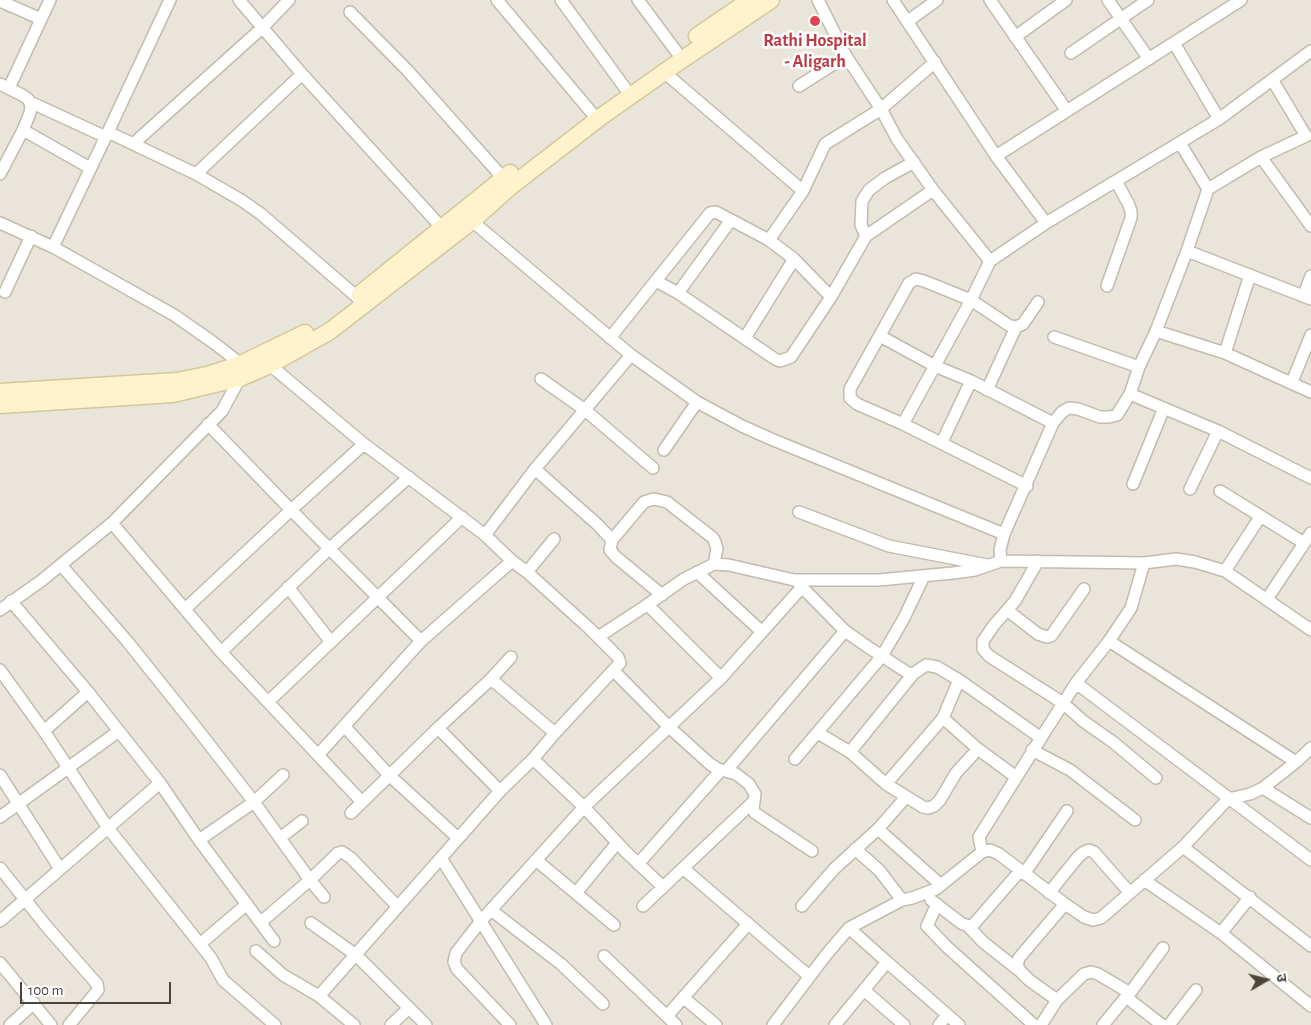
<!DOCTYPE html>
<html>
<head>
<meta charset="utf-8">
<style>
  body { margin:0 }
  #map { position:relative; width:1311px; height:1025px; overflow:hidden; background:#f6f3ec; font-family:"Alegreya Sans","Noto Sans Devanagari",sans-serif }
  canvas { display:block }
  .north { position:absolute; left:1241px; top:955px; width:50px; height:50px; -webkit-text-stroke:4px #fff; paint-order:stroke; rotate:82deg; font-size:14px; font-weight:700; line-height:20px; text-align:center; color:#4b4439 }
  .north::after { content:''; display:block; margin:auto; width:18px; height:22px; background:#4b4439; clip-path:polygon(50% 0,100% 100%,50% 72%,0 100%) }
  .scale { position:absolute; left:20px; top:982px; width:151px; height:22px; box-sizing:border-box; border:2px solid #4b4439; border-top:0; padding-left:6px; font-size:15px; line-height:18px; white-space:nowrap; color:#4b4439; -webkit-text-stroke:4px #fff; paint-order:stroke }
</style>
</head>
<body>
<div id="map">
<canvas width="1311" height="1025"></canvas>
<div class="north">उ</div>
<div class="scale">100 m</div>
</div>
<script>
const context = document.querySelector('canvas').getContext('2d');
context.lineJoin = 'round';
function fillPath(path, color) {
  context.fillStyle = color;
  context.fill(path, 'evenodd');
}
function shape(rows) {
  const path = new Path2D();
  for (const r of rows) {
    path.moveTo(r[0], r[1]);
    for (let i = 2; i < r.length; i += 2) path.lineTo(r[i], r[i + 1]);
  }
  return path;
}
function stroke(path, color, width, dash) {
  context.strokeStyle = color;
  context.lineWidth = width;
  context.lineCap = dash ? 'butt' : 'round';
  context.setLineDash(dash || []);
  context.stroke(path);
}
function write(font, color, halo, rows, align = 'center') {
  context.font = font + ' "Alegreya Sans",sans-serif';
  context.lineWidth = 5;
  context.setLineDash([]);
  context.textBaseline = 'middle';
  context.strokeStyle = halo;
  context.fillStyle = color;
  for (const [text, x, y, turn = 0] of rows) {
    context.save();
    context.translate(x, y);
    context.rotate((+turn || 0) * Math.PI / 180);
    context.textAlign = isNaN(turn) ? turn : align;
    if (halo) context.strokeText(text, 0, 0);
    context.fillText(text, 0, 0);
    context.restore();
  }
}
fillPath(shape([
  [0,0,1311,0,1311,1025,0,1025]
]), '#eae5da');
const street = shape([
  [170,0,108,132,196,174,241,200,261,214,357,297],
  [239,0,302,74,442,228],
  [497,0,591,112],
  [561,0,625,88],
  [638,0,676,51],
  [818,0,846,56],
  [893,0,996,156,1046,223],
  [990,0,1067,111],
  [1108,0,1149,59],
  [0,1,41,19],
  [350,12,408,71,503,178],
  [908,21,937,0],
  [1015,37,1066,0],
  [1174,43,1219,119],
  [1071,53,1148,0],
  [664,72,803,191],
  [0,84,22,95,28,99,31,105,30,113,23,130,0,174],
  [799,86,846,56,881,109,897,139,933,190],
  [9,88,50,0],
  [30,102,106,137],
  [23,130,90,168],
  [1180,143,1208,189],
  [133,144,262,28,289,0],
  [996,156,1241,0],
  [1261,157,1311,226],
  [196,174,302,74],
  [472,221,631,355,697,402,742,426,771,439,1004,534],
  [0,223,53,247,174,315,214,343,241,364],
  [866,236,861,225,862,201,869,190,885,178,914,162],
  [53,247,108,132],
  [1187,251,1311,299],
  [656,281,678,293,775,359,780,361,791,357,831,297,866,236,933,190,990,261],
  [1107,286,1131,218,1131,211,1128,203,1116,181],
  [5,292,31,236],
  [678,293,731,220],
  [1304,295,1311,276],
  [831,297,794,259,769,240,803,191,825,144,881,109,935,62],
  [1156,331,1225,353,1311,392],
  [880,336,935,366,971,381,1053,423],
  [1054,337,1139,367],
  [610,338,710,213,716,212,769,240],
  [745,338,794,259],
  [1225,353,1250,275],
  [270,365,364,444,485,535,512,561,527,572,589,628,618,657,620,663,555,733,533,759,500,791,319,996],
  [541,379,585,410,653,468],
  [1292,382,1311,335],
  [987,390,1016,327],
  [1130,394,1218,431,1311,478],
  [208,424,291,510,421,641],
  [903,424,857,404,850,398,850,389,909,283,916,279,924,281,971,300,1010,326,1016,327,1023,324,1038,302],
  [942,442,971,381],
  [664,450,697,402],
  [535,469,598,525,612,540],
  [1133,484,1164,408],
  [1027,486,903,424,971,300,990,261,1046,223,1219,119,1311,51],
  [1190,489,1218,431],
  [1220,491,1304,543],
  [799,512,889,546,987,565],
  [112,523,221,652,362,802],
  [485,535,535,469,631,355],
  [1001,561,1000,550,1004,534,1053,423,1062,412,1069,408,1078,409,1100,417,1109,417,1117,415,1130,394,1139,367,1156,331,1187,251,1208,189,1261,157,1306,136,1273,81],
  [1038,561,1015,601,994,625,983,641,983,649,989,656,1063,703,1083,721,1113,742,1156,778],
  [61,565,127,641,191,721,254,802,310,880,324,897],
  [1225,571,1260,517],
  [527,572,554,539],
  [697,572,762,632],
  [798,583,845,631,868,647,908,673,913,674,926,665,937,667,959,680,1041,738,1076,683,1109,641,1131,608,1144,563],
  [288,587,331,642],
  [662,595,616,557,610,550,612,540,644,502,654,499,667,502,713,538,715,542,717,549,714,564],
  [1267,599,1311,533],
  [648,605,721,678],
  [185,609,291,510,364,444],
  [0,610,41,581,112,523,222,411,240,378],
  [1007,610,1038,634,1047,637,1051,636,1084,589],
  [598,637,644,607,684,579,714,564,729,565,794,580,879,580,953,573,975,570,1001,561,1144,563,1176,559,1195,562,1225,571,1311,630],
  [1109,641,1296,762],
  [221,652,330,548,409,477],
  [0,670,44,731],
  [614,671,670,728,710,764,718,769,736,774,749,784,755,794,753,809,755,813,812,851],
  [491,679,511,657],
  [1076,683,1311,860],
  [88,692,44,731,108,828,211,958,223,980,275,1025],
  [268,702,462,517],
  [943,718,978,749,1016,777],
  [344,726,389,775,458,838],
  [438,728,500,791],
  [818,733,850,752,886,784,923,807,928,808,934,806,940,800,956,773,978,749],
  [1032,750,1070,770,1135,820],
  [850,752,913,674],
  [318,755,421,641,512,561],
  [533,759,584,807,625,851,663,887],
  [795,759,882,656,904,618,924,576],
  [726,771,845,631],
  [0,775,60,869],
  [160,783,199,840,274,941],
  [886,784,943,718,959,680],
  [1263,788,1311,818],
  [351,813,438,728,491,679,555,733],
  [0,817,119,731],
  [878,829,941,885],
  [280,838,302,821],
  [199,840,254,802,283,775],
  [1183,847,1311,946],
  [855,849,879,870,902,900,912,898,936,889,982,852,990,850,999,854,1065,904,1019,958,1017,966,1021,972,1029,980,1057,1000],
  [982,852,979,837,1041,738],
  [441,858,546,1025],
  [536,860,614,925],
  [638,864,721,770],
  [0,868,47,927,97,984,98,990,69,1025],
  [683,868,809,976],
  [1024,874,1067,811],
  [1144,880,1221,933,1311,1006],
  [576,893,617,843],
  [1049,893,1078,857,1084,852,1089,850,1094,852,1130,893],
  [931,900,961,923,968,926,973,925,1020,871],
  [937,904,927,926,947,947,1034,1025],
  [1065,904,1084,917,1093,920,1101,918,1183,847,1228,799,1250,794,1263,788,1296,762,1311,748],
  [643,906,754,801],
  [802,906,834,869,878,829,906,797],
  [491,910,561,964,603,1004],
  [0,921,160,783,88,692,11,601],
  [261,922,310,880,338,853,342,852,351,858,398,907],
  [311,923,356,955,426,1025],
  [968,926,983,942,1021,972],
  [849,928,887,962],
  [1221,933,1250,897],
  [200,944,247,904],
  [256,951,283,975,319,996,354,1025],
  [604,956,676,1025],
  [0,963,51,1025],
  [864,990,904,1025],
  [1130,993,1163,948],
  [684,998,716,1025],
  [667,1016,748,924],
  [10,1025,34,1003],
  [391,1025,409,1008],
  [510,1025,457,969,454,962,456,953,480,922,584,807,721,678,802,587],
  [773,1025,826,955,849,928,902,900],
  [835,1025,887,962,959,1025],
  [939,1025,947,1015],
  [1041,1025,1057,1000,1084,974,1091,972,1098,974,1130,993,1126,997,1162,1025],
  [1103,1025,1126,997],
  [1169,1025,1196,990]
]);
const secondary = shape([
  [697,36,750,0],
  [360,294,510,173],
  [0,392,177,381,207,375,241,364,305,333],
  [0,405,173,394,240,378,270,365,330,331,472,221,510,187,602,116,683,59,771,0]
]);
stroke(street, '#c2bbae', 14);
stroke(secondary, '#d6c79b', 19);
stroke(street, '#fff', 11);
stroke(secondary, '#fff3cd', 16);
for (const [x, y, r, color] of [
  [815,21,6,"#e0444e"]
]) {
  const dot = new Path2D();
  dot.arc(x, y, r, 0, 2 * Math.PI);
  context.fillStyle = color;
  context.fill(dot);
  stroke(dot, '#fff', 2);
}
write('bold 18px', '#be3a42', '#fff', [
  ["Rathi Hospital",815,41],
  ["- Aligarh",815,62]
]);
</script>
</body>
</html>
